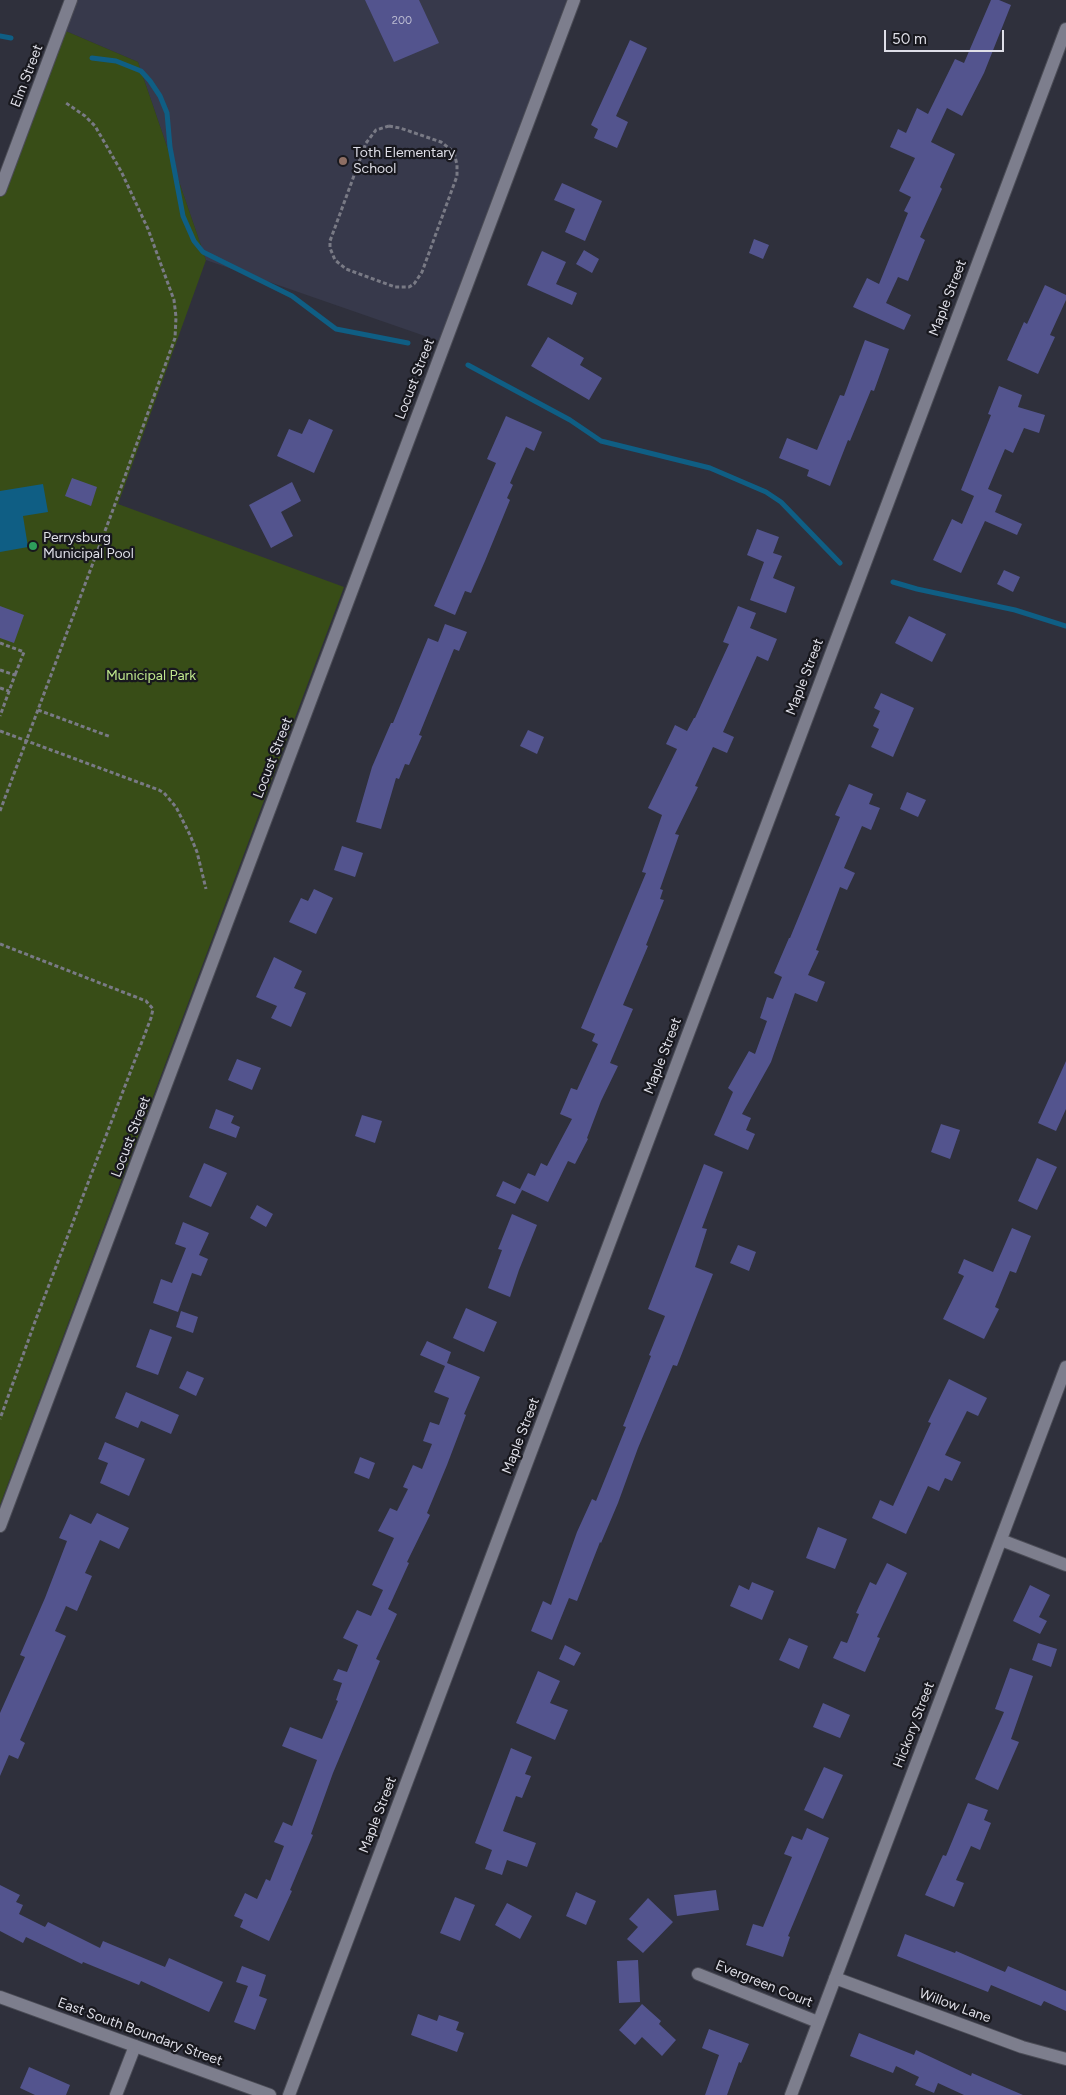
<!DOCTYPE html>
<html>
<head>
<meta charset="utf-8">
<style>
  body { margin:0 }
  #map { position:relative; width:1066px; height:2095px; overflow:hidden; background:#2f303c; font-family:Figtree,sans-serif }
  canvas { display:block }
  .scale { position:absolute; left:884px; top:30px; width:120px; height:22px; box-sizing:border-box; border:2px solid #dfdfe8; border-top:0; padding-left:6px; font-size:15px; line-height:18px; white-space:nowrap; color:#dfdfe8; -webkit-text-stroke:4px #18181e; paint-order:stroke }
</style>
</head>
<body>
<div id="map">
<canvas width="1066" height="2095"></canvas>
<div class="scale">50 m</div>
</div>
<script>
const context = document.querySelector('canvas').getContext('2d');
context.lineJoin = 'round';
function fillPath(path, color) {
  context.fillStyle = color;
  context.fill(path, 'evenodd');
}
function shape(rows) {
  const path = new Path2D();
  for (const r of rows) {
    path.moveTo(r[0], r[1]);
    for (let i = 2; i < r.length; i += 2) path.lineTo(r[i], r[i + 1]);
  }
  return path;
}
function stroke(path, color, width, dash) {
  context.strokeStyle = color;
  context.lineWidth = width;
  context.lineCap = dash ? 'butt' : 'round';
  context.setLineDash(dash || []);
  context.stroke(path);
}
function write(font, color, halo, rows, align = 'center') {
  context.font = font + ' Figtree,sans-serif';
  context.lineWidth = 4.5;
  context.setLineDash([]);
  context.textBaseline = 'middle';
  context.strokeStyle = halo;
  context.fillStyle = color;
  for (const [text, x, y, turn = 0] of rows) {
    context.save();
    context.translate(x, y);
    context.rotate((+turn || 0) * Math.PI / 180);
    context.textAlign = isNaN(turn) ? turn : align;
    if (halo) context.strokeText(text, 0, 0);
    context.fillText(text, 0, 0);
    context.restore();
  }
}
fillPath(shape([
  [71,0,574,0,445,343,206,260,138,62,61,29]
]), '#37394b');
fillPath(shape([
  [61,29,138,62,206,260,118,504,344,587,0,1505,0,193]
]), '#384d17');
fillPath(shape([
  [43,484,48,512,23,516,28,547,0,552,0,491]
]), '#0f5e84');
stroke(shape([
  [0,36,11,38],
  [92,58,116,61,141,71,150,81,160,96,167,113,170,147,183,216,194,241,203,252,292,296,336,329,408,343],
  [468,365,570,420,601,441,710,468,766,492,781,502,840,563],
  [893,582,917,589,1015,610,1066,626]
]), '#0f5e84', 5);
fillPath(shape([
  [365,0,419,0,439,43,394,62],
  [991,0,999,0,1011,5,984,73,962,116,947,108,931,142,955,154,940,187,942,189,920,237,925,240,908,281,898,277,886,303,911,315,904,330,853,307,867,278,879,284,908,213,904,211,911,197,899,191,915,158,890,147,898,129,906,133,917,108,928,114,955,59,964,63],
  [630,40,647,48,616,116,628,122,617,148,594,138,598,129,591,125],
  [562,183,602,201,585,241,565,232,575,209,554,200],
  [754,239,769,245,763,259,749,253],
  [584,250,599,259,592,273,576,264],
  [542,251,566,262,556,284,577,293,572,305,527,285],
  [1045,285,1066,295,1066,300,1050,335,1055,337,1038,374,1007,360,1024,322,1027,324],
  [548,337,584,358,580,365,602,378,589,400,531,366],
  [865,340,889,349,874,391,871,390,850,441,848,440,830,486,807,476,809,470,779,458,787,438,817,450,840,395,844,396],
  [999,386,1022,395,1018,407,1045,415,1039,433,1024,428,1013,453,1005,449,988,489,1002,495,995,512,1022,524,1017,535,985,521,961,573,933,560,952,519,962,524,974,496,961,490,991,415,988,414],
  [506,416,542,432,534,451,526,447,510,483,513,485,507,498,510,500,485,561,471,593,465,591,455,615,434,606,496,463,487,459],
  [309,419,333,430,314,473,277,456,289,429,302,434],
  [72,478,97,487,91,506,65,496],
  [292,482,301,501,281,512,293,536,271,548,249,505],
  [757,529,779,537,773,553,782,556,773,578,795,587,786,613,750,600,764,562,747,555],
  [1004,570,1020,577,1013,592,997,584],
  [0,606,24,615,14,643,0,638],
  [738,606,756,613,750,628,777,639,768,661,757,656,723,732,734,737,727,753,713,747,695,786,698,787,675,834,679,835,660,889,663,890,660,899,664,900,646,945,648,946,623,1005,633,1009,610,1063,618,1066,601,1101,587,1138,588,1139,575,1164,568,1161,548,1202,520,1189,528,1173,535,1176,541,1163,547,1166,572,1119,560,1114,571,1088,577,1090,598,1044,592,1041,595,1034,581,1028,646,873,642,872,662,815,648,808,677,749,666,744,675,725,687,731,694,718,695,718,729,644,723,642],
  [909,616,946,634,932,662,895,643],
  [445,624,467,632,459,651,454,649,419,735,422,736,409,765,405,764,399,779,396,778,381,829,356,822,372,767,391,723,393,723,428,638,438,642],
  [881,693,914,708,893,757,871,747,879,729,873,726,880,711,874,708],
  [528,730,544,737,537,754,520,746],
  [849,784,873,794,869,804,880,808,871,830,862,826,844,868,855,873,847,890,840,887,816,950,819,951,808,975,825,982,817,1002,795,993,771,1062,742,1114,751,1118,746,1130,755,1134,748,1150,714,1135,733,1092,728,1088,749,1051,755,1054,767,1021,760,1018,767,997,773,999,782,977,774,973,789,938,790,938,840,817,835,815],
  [907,792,926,800,918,817,900,809],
  [342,846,363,853,355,877,334,870],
  [314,889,333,898,316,934,289,922,301,898,308,901],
  [274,957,302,971,294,988,306,993,291,1027,271,1018,277,1006,256,997],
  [237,1059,261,1068,252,1090,228,1080],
  [1066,1061,1066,1109,1056,1131,1038,1123],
  [216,1109,234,1116,231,1123,240,1127,236,1138,209,1128],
  [362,1115,382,1121,375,1143,355,1136],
  [941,1124,960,1130,950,1159,931,1152],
  [1037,1158,1057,1167,1037,1210,1018,1201],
  [204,1163,227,1173,211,1207,189,1197],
  [704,1164,723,1172,702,1228,707,1229,695,1267,713,1274,677,1366,673,1365,638,1448,618,1503,601,1543,600,1542,577,1601,569,1598,552,1640,531,1631,543,1601,551,1605,577,1532,592,1499,596,1501,626,1427,623,1426,651,1356,649,1355,665,1316,648,1309],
  [503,1181,522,1190,515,1204,496,1196],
  [257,1205,273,1214,266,1227,250,1218],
  [512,1214,537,1225,519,1270,510,1297,488,1288,502,1250,498,1249],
  [183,1222,209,1233,199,1255,208,1259,201,1276,192,1273,178,1312,153,1303,161,1279,172,1283,186,1248,175,1244],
  [1012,1228,1031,1236,1016,1273,1010,1271,995,1307,999,1309,984,1339,943,1319,964,1276,958,1273,964,1259,993,1272],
  [738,1245,756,1252,749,1271,730,1263],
  [466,1308,497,1322,484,1352,453,1338],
  [181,1311,198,1317,193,1333,176,1327],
  [150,1329,172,1337,158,1375,136,1367],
  [427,1341,451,1352,447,1363,480,1377,464,1414,466,1415,447,1465,427,1513,430,1515,407,1562,409,1563,388,1609,397,1614,376,1659,380,1661,333,1773,311,1834,313,1835,290,1890,292,1891,269,1941,240,1927,243,1920,234,1916,245,1893,257,1899,266,1879,270,1881,284,1846,274,1842,283,1822,292,1826,317,1760,282,1746,290,1727,322,1739,338,1701,336,1700,342,1683,333,1680,338,1669,347,1672,358,1645,343,1638,357,1610,371,1616,383,1590,372,1585,394,1538,378,1531,390,1508,397,1511,408,1489,403,1487,413,1465,422,1469,432,1444,423,1441,430,1422,439,1425,449,1398,434,1392,445,1366,420,1355],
  [187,1371,204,1378,196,1396,179,1388],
  [949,1379,987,1398,978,1416,967,1411,945,1455,961,1462,952,1481,945,1478,939,1491,928,1486,906,1534,872,1518,880,1500,893,1506,931,1423,928,1422],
  [126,1392,179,1415,171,1434,141,1421,138,1428,115,1418],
  [105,1442,145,1459,129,1496,100,1483,108,1463,98,1459],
  [360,1457,375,1463,369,1479,354,1473],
  [97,1513,129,1528,119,1549,100,1540,85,1573,92,1576,77,1611,66,1606,55,1631,66,1636,20,1740,25,1743,18,1759,9,1755,0,1776,0,1713,25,1657,20,1655,45,1598,67,1541,59,1538,70,1514,91,1524],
  [818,1527,847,1539,835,1569,806,1558],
  [887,1563,907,1573,877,1637,880,1638,865,1672,833,1658,841,1641,847,1643,859,1614,856,1613,870,1582,876,1585],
  [752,1582,774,1591,762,1620,730,1606,739,1585,749,1590],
  [1030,1585,1050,1595,1039,1617,1047,1621,1040,1634,1013,1621],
  [789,1638,808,1646,799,1669,779,1660],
  [1038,1643,1057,1649,1051,1667,1032,1660],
  [565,1645,581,1653,574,1666,559,1659],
  [1010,1668,1033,1676,1011,1739,1019,1742,998,1790,975,1779,1004,1712,995,1709],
  [538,1671,560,1681,550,1703,568,1710,555,1740,516,1723],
  [823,1703,850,1715,840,1738,813,1727],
  [511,1748,532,1757,525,1774,531,1776,522,1798,516,1796,503,1831,536,1843,527,1867,507,1860,502,1875,485,1869,492,1850,475,1843],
  [824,1767,843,1775,823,1819,804,1810],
  [968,1803,988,1810,984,1820,991,1823,980,1850,971,1846,956,1880,964,1883,954,1907,925,1895,943,1855,946,1856],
  [807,1828,829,1838,788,1936,790,1937,783,1957,746,1945,753,1924,763,1927,792,1857,784,1854,792,1836,802,1840],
  [0,1885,20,1895,16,1902,23,1905,19,1914,45,1927,48,1922,100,1948,103,1941,165,1967,169,1958,223,1982,209,2012,141,1981,139,1985,83,1962,82,1964,26,1937,23,1943,0,1931],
  [716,1890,719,1910,677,1916,674,1895],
  [576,1892,596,1901,586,1925,566,1916],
  [455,1897,475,1905,460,1941,440,1933],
  [648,1898,673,1922,643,1953,627,1939,638,1927,629,1919],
  [507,1903,532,1916,520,1939,495,1925],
  [905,1934,955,1953,956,1951,1005,1972,1008,1966,1066,1991,1066,2011,1044,2001,1041,2006,991,1985,988,1992,897,1956],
  [638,1960,640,2002,619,2003,617,1961],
  [242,1966,266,1975,259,1996,267,1999,255,2030,234,2022,248,1986,236,1982],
  [642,2004,661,2021,659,2024,676,2040,662,2056,642,2037,635,2045,619,2030],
  [418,2014,437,2021,439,2015,459,2022,456,2030,464,2033,457,2052,411,2035],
  [709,2029,749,2044,741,2063,739,2062,727,2095,705,2095,719,2055,702,2048],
  [859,2033,914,2055,916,2050,971,2076,972,2073,1023,2095,964,2095,938,2083,934,2093,915,2085,919,2077,896,2066,893,2073,850,2056],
  [29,2067,70,2085,66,2095,35,2095,20,2088]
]), '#53548e');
const minor = shape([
  [0,190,71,0],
  [0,1526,574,0],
  [1001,1540,1066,1565],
  [698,1974,818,2022],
  [835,1978,1022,2047,1066,2059],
  [116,2095,135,2046],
  [289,2095,1066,29],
  [791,2095,1066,1367]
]);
const tertiary = shape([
  [0,1997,270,2095]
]);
stroke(minor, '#4b4c56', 14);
stroke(tertiary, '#4b4c56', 14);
stroke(shape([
  [389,126,400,128,441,142,454,152,457,165,457,176,422,272,414,284,409,287,395,287,346,269,335,260,330,248,330,241,366,143,376,130,389,126],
  [0,643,24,652,15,675],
  [0,670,15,675,0,716],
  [0,688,9,691],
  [38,710,111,737],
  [0,731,159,790,164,793,176,807,190,835,197,852,206,889],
  [0,811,111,515,175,338,176,317,174,300,148,229,121,171,95,126,85,116,66,103],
  [0,944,146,1001,153,1009,151,1018,36,1319,0,1419]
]), '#797a85', 3, [4, 2.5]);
stroke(minor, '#7d7e8d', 12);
stroke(tertiary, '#7d7e8d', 12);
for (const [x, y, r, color] of [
  [343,161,5,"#8d6e63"],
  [33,546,5,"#2e9e5b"]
]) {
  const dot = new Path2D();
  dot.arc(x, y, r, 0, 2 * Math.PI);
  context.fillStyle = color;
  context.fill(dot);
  stroke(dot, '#18181e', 2);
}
write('11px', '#bcbcd2', null, [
  ["200",402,21]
]);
write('14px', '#dfdfe8', '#18181e', [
  ["Elm Street",27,76,-69],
  ["Maple Street",948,298,-69],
  ["Locust Street",415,379,-69],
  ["Maple Street",805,677,-69],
  ["Locust Street",273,758,-69],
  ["Maple Street",663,1056,-69],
  ["Locust Street",131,1137,-69],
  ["Maple Street",521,1436,-69],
  ["Hickory Street",914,1725,-69],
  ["Maple Street",378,1815,-69],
  ["Evergreen Court",764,1984,22],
  ["Willow Lane",955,2006,20],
  ["East South Boundary Street",140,2032,20]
]);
write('14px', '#dfdfe8', '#18181e', [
  ["Toth Elementary",353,153],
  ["School",353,169],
  ["Perrysburg",43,538],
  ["Municipal Pool",43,554]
], 'left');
write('14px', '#bfe78d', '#18181e', [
  ["Municipal Park",151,676]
]);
</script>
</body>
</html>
